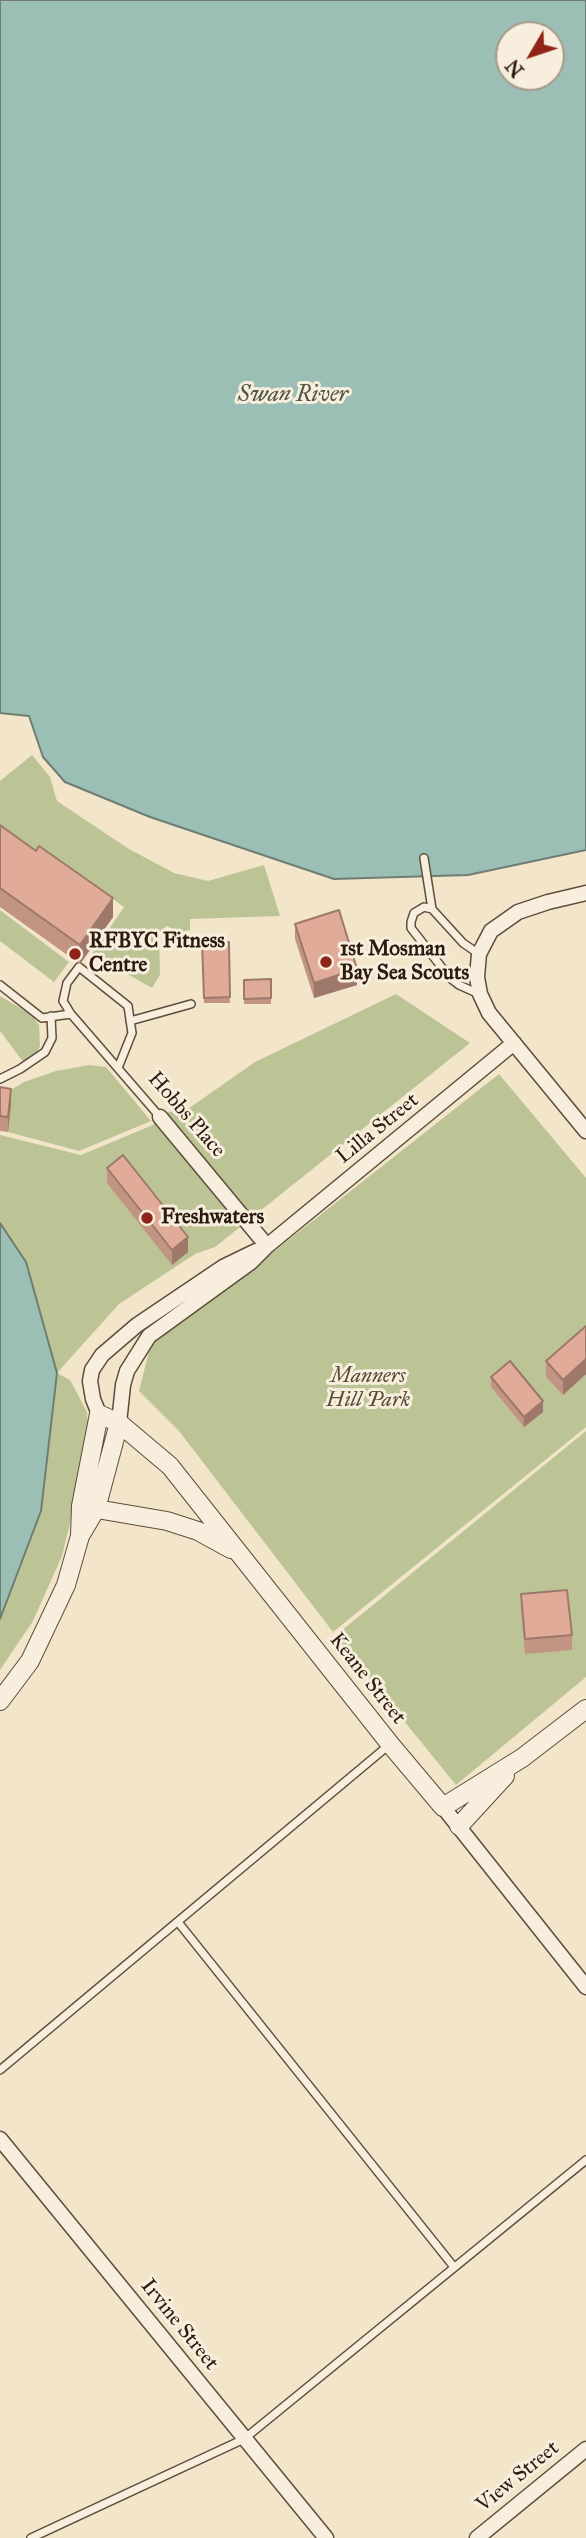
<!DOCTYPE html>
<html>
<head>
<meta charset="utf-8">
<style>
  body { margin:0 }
  #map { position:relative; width:586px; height:2538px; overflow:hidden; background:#f2e5ca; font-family:"IM FELL Great Primer",serif }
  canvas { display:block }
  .north { position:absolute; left:495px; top:21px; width:70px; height:70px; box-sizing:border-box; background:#f7eedd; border:2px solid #a6998a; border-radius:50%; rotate:231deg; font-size:19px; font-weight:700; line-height:28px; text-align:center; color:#2c1a0e }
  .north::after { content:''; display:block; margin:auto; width:24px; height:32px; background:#8f2418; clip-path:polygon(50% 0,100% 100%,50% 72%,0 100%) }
</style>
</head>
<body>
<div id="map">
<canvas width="586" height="2538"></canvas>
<div class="north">N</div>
</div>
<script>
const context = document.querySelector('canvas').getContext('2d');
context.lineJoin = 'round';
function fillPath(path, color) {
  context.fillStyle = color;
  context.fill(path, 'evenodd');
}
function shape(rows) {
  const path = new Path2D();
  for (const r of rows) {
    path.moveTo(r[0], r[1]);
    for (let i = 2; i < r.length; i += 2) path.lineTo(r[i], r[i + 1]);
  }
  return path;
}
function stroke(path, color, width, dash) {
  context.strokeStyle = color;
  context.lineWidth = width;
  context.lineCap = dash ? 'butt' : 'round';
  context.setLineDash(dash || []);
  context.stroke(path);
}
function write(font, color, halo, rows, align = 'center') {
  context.font = font + ' "IM FELL Great Primer",serif';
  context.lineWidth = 6;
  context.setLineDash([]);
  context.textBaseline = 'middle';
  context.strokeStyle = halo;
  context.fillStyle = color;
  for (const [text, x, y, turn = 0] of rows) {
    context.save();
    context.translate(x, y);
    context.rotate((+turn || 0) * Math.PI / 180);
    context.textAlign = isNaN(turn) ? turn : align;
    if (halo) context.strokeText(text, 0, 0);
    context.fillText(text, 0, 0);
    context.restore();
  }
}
fillPath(shape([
  [32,755,50,777,57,801,129,849,174,873,208,881,264,865,280,916,190,919,190,930,181,932,166,926,159,935,160,975,152,988,92,954,124,907,42,849,35,860,0,841,0,781],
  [0,910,69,962,54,982,0,941],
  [396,994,470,1043,215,1247,195,1254,119,1304,57,1373,70,1380,87,1412,89,1445,62,1556,33,1621,0,1670,0,1619,41,1511,26,1262,0,1223,0,1135,81,1155,153,1125,167,1112,185,1111,255,1062],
  [0,996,31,1014,39,1025,40,1046,36,1054,24,1063,0,1031],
  [89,1065,106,1067,151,1121,79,1151,8,1132,9,1091,24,1082,56,1071],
  [499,1074,586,1178,586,1427,333,1632,179,1431,139,1391,152,1339,267,1257],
  [586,1431,586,1677,456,1785,335,1636]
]), '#bcc496');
const water = shape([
  [0,0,586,0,586,850,468,875,334,879,150,817,65,782,43,757,29,716,0,713,0,0],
  [509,35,551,35,551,77,509,77,509,35],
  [0,1223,26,1262,57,1373,41,1511,0,1619,0,1223]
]);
fillPath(water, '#9bbfb4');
stroke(water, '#6f7d72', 2);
const service = shape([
  [424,858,432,909],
  [432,909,424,907,414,913,411,922,411,928,450,978,459,985,479,994],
  [432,909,463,943,479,954],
  [0,985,42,1018,71,1014],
  [130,1021,191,1004],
  [118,1068,132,1033,128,1006,79,967,67,983,63,1001,71,1014,160,1117],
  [0,1079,20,1069,45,1052,52,1038,51,1016],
  [178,1922,454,2267],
  [0,2070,389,1745],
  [31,2538,244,2439,586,2160]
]);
const minor = shape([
  [586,893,548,902,518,912,491,931,479,954,477,977,480,994,489,1013,586,1131],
  [160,1117,267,1246],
  [99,1414,93,1399,90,1381,92,1370,102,1355,137,1325,223,1267,256,1251],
  [119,1423,123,1385,127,1371,149,1336,251,1262,267,1246,514,1043],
  [443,1807,586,1987],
  [0,2139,326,2538],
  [477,2538,586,2449]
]);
const tertiary = shape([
  [85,1507,167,1521,198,1531,231,1549],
  [80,1536,81,1506,99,1414,119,1423,170,1466,390,1744,443,1807,522,1758,586,1709],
  [0,1701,30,1661,66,1585,80,1536,96,1509,119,1423],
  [459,1826,505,1776]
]);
stroke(service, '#5e4d3d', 10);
stroke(minor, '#5e4d3d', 17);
stroke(tertiary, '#5e4d3d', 20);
stroke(service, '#f7eedd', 7);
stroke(minor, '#f7eedd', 14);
stroke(tertiary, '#f7eedd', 18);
fillPath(shape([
  [0,825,36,851,113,917,80,964,0,907],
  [295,924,357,985,314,998,295,939],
  [229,942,230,1003,204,1003,202,943],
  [271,979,271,1004,244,1004,244,980],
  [0,1087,11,1104,8,1132,0,1131],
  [107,1168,188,1252,172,1265,107,1183],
  [586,1326,586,1374,563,1395,546,1377,546,1361],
  [491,1377,543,1412,524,1427,491,1387],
  [521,1594,572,1635,572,1650,525,1654,521,1609]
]), '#c19484');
fillPath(shape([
  [113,898,113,917,80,964,80,945],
  [357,969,357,985,314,998,314,983],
  [11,1089,11,1104,8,1132,8,1117],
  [188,1237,188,1252,172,1265,172,1250],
  [586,1359,586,1374,563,1395,563,1380],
  [543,1401,543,1412,524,1427,524,1417]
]), '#9d786b');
const building = shape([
  [0,825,36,851,39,846,113,898,80,945,0,888,0,825],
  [339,910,357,969,314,983,295,924,339,910],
  [229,942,230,997,204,998,202,943,229,942],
  [271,979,271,998,244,999,244,980,271,979],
  [0,1087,11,1089,8,1117,0,1116,0,1087],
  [123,1155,188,1237,172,1250,107,1168,123,1155],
  [586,1326,586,1359,563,1380,546,1361,586,1326],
  [510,1361,543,1401,524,1417,491,1377,510,1361],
  [567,1590,572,1635,525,1639,521,1594,567,1590]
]);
fillPath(building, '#e0ac99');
stroke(building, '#9d786b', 2);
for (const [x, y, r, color] of [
  [75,954,7,"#8f2418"],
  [326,962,7,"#8f2418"],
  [147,1218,7,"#8f2418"]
]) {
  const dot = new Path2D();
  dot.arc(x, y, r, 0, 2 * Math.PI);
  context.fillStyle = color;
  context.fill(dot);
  stroke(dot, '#f7eedd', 2.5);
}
write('bold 21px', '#2c1a0e', '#f7eedd', [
  ["RFBYC Fitness",89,942],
  ["Centre",89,966],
  ["1st Mosman",340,950],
  ["Bay Sea Scouts",340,974],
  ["Freshwaters",161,1218]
], 'left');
write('21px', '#2c1a0e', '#f7eedd', [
  ["Hobbs Place",186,1115,49],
  ["Lilla Street",378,1129,-39],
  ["Keane Street",367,1679,52],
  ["Irvine Street",179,2325,51],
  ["View Street",518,2477,-39]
]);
write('italic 21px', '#574d37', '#f7eedd', [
  ["Manners",368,1377],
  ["Hill Park",368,1401]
]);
write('italic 23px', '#535448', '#f7eedd', [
  ["Swan River",293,395]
]);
</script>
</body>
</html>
